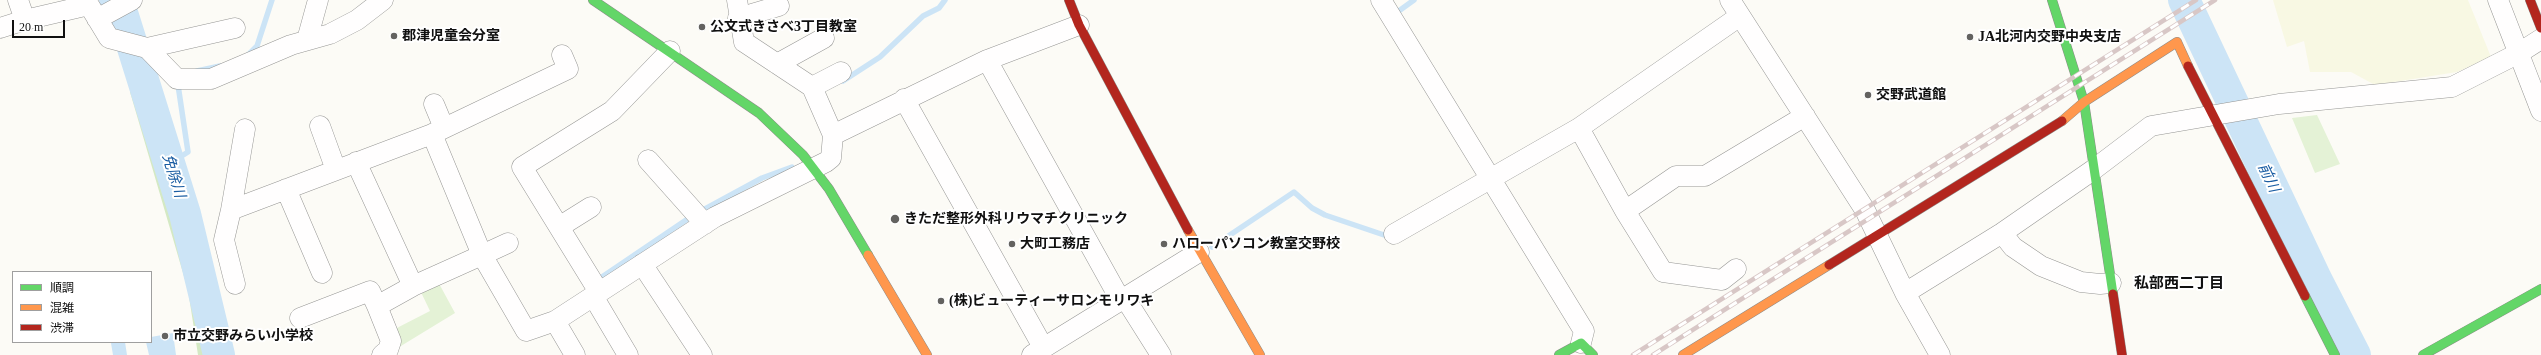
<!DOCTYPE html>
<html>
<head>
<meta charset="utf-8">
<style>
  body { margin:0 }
  #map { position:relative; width:2541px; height:355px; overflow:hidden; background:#fcfbf6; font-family:"Times New Roman","Noto Sans JP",serif }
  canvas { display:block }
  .legend { position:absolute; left:12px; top:271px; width:140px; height:72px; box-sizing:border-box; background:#fff; border:1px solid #9f9f9f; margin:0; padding:5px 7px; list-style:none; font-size:12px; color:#101010 }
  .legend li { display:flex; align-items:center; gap:8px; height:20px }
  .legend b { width:20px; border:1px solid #9f9f9f }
  .scale { position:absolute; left:12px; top:20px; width:53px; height:18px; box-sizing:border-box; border:2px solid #101010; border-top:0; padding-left:5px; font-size:12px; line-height:14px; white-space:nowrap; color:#101010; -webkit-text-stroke:3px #fff; paint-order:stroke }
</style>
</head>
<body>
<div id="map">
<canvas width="2541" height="355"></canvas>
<ul class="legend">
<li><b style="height:5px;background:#63d668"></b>順調</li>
<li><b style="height:5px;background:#ff974d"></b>混雑</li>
<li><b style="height:5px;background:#b3261e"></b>渋滞</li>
</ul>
<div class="scale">20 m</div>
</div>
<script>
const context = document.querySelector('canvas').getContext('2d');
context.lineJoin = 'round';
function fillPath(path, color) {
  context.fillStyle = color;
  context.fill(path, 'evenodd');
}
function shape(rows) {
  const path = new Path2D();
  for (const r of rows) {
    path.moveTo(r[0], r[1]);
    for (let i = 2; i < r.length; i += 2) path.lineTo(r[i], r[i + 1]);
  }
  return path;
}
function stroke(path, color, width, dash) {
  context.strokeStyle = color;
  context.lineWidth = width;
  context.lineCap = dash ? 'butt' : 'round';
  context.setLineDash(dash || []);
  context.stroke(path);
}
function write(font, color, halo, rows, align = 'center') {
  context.font = font + ' "Times New Roman","Noto Sans JP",serif';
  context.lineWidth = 4;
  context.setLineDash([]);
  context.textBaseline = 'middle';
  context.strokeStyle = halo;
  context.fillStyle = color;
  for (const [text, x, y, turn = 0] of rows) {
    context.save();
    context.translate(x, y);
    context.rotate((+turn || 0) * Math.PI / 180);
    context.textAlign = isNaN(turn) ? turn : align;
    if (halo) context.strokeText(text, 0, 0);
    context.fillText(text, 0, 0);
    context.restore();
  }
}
fillPath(shape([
  [2273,0,2468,0,2491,57,2457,72,2375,85,2351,72,2310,72,2304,41,2287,47]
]), '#f8f8e3');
fillPath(shape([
  [2317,115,2340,164,2315,173,2292,118],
  [436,278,455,313,396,349,389,332,430,311,418,286]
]), '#e4f2d6');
fillPath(shape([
  [126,56,131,57,167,166,194,264,215,355,198,355,188,290,130,92,135,92]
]), '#d4e9c4');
fillPath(shape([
  [173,333,176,355,149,355,146,342,151,342,151,337],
  [125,342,127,355,113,355,111,343]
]), '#cce4f6');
stroke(shape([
  [1396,13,1414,0],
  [248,55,257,46,272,0],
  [197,71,220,66],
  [843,81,880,57,923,16,939,8,945,0],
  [169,164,188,152,178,85],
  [1212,247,1294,192,1312,208,1325,215,1384,235,1391,231],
  [596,281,692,216,762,178,792,167]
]), '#cce4f6', 5.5);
stroke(shape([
  [115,0,123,16,185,214,219,355],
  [2184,0,2316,279,2355,355]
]), '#cce4f6', 32);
const street = shape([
  [737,0,744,42,812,87,833,135],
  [1381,0,1584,331,1581,343],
  [1730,0,1865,210,1905,293,1940,355],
  [2498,0,2541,111],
  [738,18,779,6],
  [97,19,132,0],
  [25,20,89,5,109,38,147,48,235,28],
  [0,28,25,20,18,0],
  [307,40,318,0],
  [147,48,177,79,211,79,291,45,330,34,357,20,383,0],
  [987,60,1121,301],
  [777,64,824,38],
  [812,87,841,72],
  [904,99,1043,347],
  [434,104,444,128],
  [320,126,336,170],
  [1579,128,1625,211,1676,176,1705,176,1805,116],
  [245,129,231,210,432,134],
  [648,160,705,224],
  [356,162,413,286],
  [286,189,322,273],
  [231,210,224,240,235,284],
  [1625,211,1663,272,1722,280,1736,269],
  [559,227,591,207],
  [2002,233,2013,247,2041,266,2081,282,2100,284,2111,283],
  [1394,234,1579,128,1740,16],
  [508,243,482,255,432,134,568,69,562,55],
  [642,264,702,355],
  [599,292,522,167,612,111,670,51],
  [1905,293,2002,233,2093,170,2151,126,2279,104,2452,87,2519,53,2541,39],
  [593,296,628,355],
  [1130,306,1161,355],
  [300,318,370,291,377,306],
  [382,355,388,350,391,341,377,306,413,286,482,255,526,331,555,321],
  [575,355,555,321,715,217,826,162,831,158,833,135,987,60,1079,25],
  [1032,355,1199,252]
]);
const fast = shape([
  [593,0,759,113,803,155,829,189,868,255],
  [2052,0,2084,102,2113,294],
  [2305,296,2335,355],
  [1559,355,1581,343,1593,355],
  [2423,355,2541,289]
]);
const slow = shape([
  [2062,121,2084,102,2177,42,2188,66],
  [1188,230,1260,355],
  [868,255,927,355],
  [1683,355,1829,265]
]);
const jam = shape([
  [1069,0,1079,25,1188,230],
  [2530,0,2541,28],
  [2188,66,2305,296],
  [1829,265,2062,121],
  [2113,294,2122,355]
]);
stroke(street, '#969694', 21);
stroke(fast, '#8d8c8a', 10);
stroke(slow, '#8d8c8a', 10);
stroke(jam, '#8d8c8a', 10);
stroke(street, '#fffefe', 20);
stroke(fast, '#63d668', 9);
stroke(slow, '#ff974d', 9);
stroke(jam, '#b3261e', 9);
const rail = shape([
  [1633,355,2196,0],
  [1653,355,2215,0]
]);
stroke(rail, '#d8c7c6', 4.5);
stroke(rail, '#fff', 3, [9]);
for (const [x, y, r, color] of [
  [702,27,4,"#636260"],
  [394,36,4,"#636260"],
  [1970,37,4,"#636260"],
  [1868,95,4,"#636260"],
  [895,219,5,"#636260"],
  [1012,244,4,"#636260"],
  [1164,244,4,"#636260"],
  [941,301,4,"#636260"],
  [165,336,4,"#636260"]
]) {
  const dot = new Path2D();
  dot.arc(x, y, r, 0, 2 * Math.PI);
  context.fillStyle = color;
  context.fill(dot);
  stroke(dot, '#fff', 1.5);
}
write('bold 14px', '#101010', '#fff', [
  ["公文式きさべ3丁目教室",710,27],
  ["郡津児童会分室",402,36],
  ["JA北河内交野中央支店",1978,37],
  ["交野武道館",1876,95],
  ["きただ整形外科リウマチクリニック",904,219],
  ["大町工務店",1020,244],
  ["ハローパソコン教室交野校",1172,244],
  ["(株)ビューティーサロンモリワキ",949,301],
  ["市立交野みらい小学校",173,336]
], 'left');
write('italic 15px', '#195ca2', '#fff', [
  ["免除川",173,176,73],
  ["前川",2268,178,65]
]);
write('bold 15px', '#101010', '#fff', [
  ["私部西二丁目",2179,284]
]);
</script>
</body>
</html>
